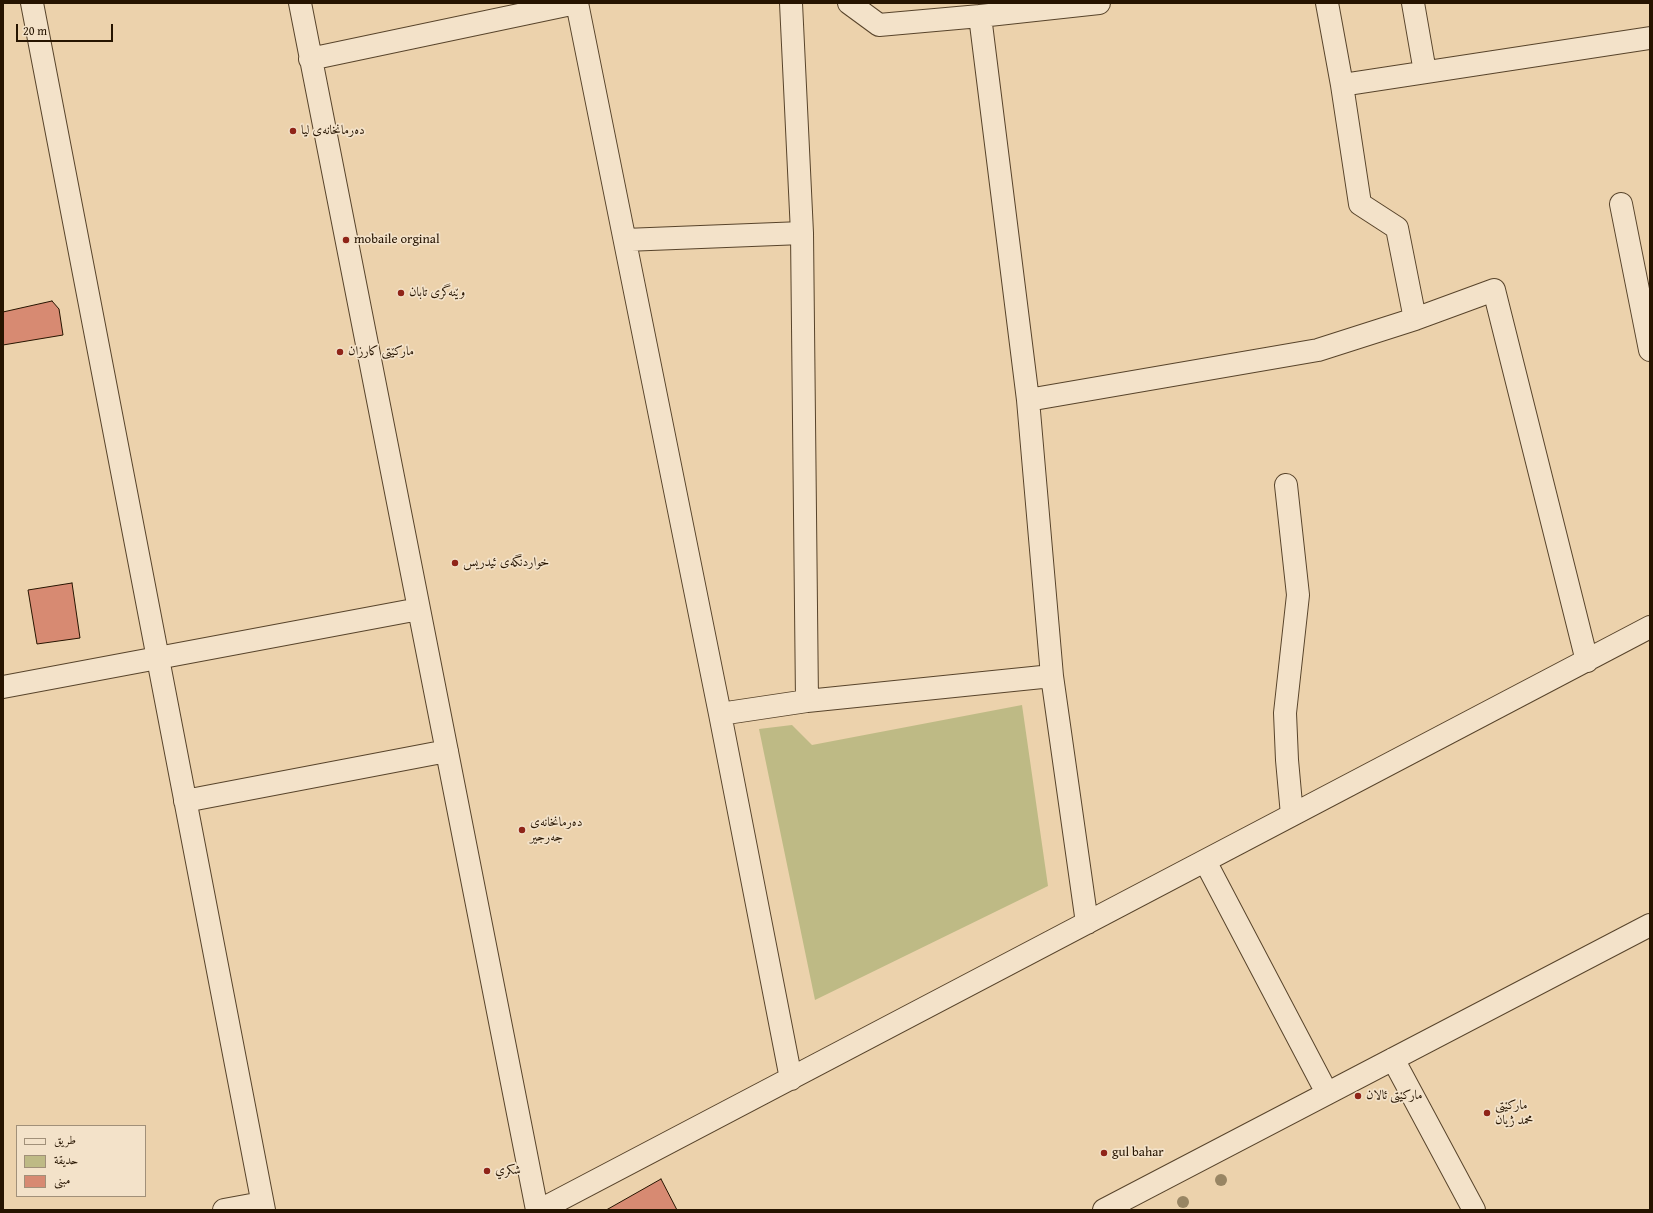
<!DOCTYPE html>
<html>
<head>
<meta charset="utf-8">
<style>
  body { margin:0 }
  #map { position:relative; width:1653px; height:1213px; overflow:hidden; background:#ecd2ac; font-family:"Gentium Book Plus",Amiri,serif }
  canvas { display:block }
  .frame { position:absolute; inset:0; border:4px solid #261400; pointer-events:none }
  .legend { position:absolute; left:16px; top:1125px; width:130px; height:72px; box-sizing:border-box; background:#f3e2c9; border:1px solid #a19079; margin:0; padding:5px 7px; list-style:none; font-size:12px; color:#261400 }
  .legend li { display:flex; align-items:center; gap:8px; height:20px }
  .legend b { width:20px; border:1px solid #a19079 }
  .scale { position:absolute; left:16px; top:24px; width:97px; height:18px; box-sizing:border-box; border:2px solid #261400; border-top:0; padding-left:5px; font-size:12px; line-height:14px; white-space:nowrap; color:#261400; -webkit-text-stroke:3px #f3e2c9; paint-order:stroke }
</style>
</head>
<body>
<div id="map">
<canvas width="1653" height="1213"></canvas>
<div class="frame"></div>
<ul class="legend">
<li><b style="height:5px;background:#f3e2c9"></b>طريق</li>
<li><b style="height:11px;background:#beba85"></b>حديقة</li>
<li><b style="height:11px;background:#d78a72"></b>مبنى</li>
</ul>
<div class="scale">20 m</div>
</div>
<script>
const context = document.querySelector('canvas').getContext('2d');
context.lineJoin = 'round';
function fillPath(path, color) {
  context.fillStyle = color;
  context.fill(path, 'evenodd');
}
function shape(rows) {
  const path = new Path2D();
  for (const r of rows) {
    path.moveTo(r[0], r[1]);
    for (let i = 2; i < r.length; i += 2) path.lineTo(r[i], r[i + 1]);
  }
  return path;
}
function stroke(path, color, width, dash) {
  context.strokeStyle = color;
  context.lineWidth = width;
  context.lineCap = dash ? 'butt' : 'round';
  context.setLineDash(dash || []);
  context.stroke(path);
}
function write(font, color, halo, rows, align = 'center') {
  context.font = font + ' "Gentium Book Plus",Amiri,serif';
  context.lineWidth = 3.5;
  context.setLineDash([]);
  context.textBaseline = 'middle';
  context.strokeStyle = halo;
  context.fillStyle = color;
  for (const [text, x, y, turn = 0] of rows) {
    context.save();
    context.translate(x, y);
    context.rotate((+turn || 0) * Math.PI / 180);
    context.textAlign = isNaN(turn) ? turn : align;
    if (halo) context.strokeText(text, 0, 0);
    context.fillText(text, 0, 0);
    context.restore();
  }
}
fillPath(shape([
  [1022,705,1048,886,815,1000,759,729,792,725,812,745]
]), '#beba85');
const building = shape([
  [52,301,59,309,63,335,3,345,3,312,52,301],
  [72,583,80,638,37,644,28,590,72,583],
  [661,1179,677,1210,606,1210,608,1209,661,1179]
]);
fillPath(building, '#d78a72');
stroke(building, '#261400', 1);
const street = shape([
  [32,3,264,1210],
  [300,3,537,1210],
  [577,3,720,714,791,1079],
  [791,3,802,233,807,701],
  [849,3,879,25,980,16,1099,3],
  [1327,3,1342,85,1360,204,1397,228,1415,319],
  [1413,3,1425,72],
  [980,16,1028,400,1052,676,1087,923],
  [310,59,576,3],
  [1342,85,1650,38],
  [1621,204,1650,350],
  [625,240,802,233],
  [1028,400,1318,350,1415,319,1494,290,1587,661],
  [1286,485,1298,595,1285,713,1287,760,1292,815],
  [3,687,419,609],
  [720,714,807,701,1052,676],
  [185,801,447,751],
  [1205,861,1327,1093],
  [1393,1059,1474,1210],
  [224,1210,262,1203],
  [540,1210,1650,627],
  [1104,1210,1650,925]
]);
stroke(street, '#58442b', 24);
stroke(street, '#f3e2c9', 22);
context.fillStyle = '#988563';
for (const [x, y] of [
  [1221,1180],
  [1183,1202]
]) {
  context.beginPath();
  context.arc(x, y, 6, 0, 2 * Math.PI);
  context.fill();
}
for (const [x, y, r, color] of [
  [293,131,4,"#8f2418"],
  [346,240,4,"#8f2418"],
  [401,293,4,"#8f2418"],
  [340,352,4,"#8f2418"],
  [455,563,4,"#8f2418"],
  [522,830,4,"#8f2418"],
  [1358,1096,4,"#8f2418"],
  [1487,1113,4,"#8f2418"],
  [1104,1153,4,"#8f2418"],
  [487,1171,4,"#8f2418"]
]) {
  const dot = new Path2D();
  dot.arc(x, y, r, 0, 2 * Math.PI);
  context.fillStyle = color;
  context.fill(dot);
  stroke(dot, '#f3e2c9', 1.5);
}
write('13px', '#261400', '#f3e2c9', [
  ["دەرمانخانەی لیا",301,131],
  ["mobaile orginal",354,240],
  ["وێنەگری تابان",409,293],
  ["مارکێتی کارزان",348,352],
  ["خواردنگەی ئیدریس",463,563],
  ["دەرمانخانەی",530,823],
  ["جەرجیر",530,838],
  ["مارکێتی ئالان",1366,1096],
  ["مارکێتی",1495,1106],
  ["محمد ژیان",1495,1121],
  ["gul bahar",1112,1153],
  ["شكري",495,1171]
], 'left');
</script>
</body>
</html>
